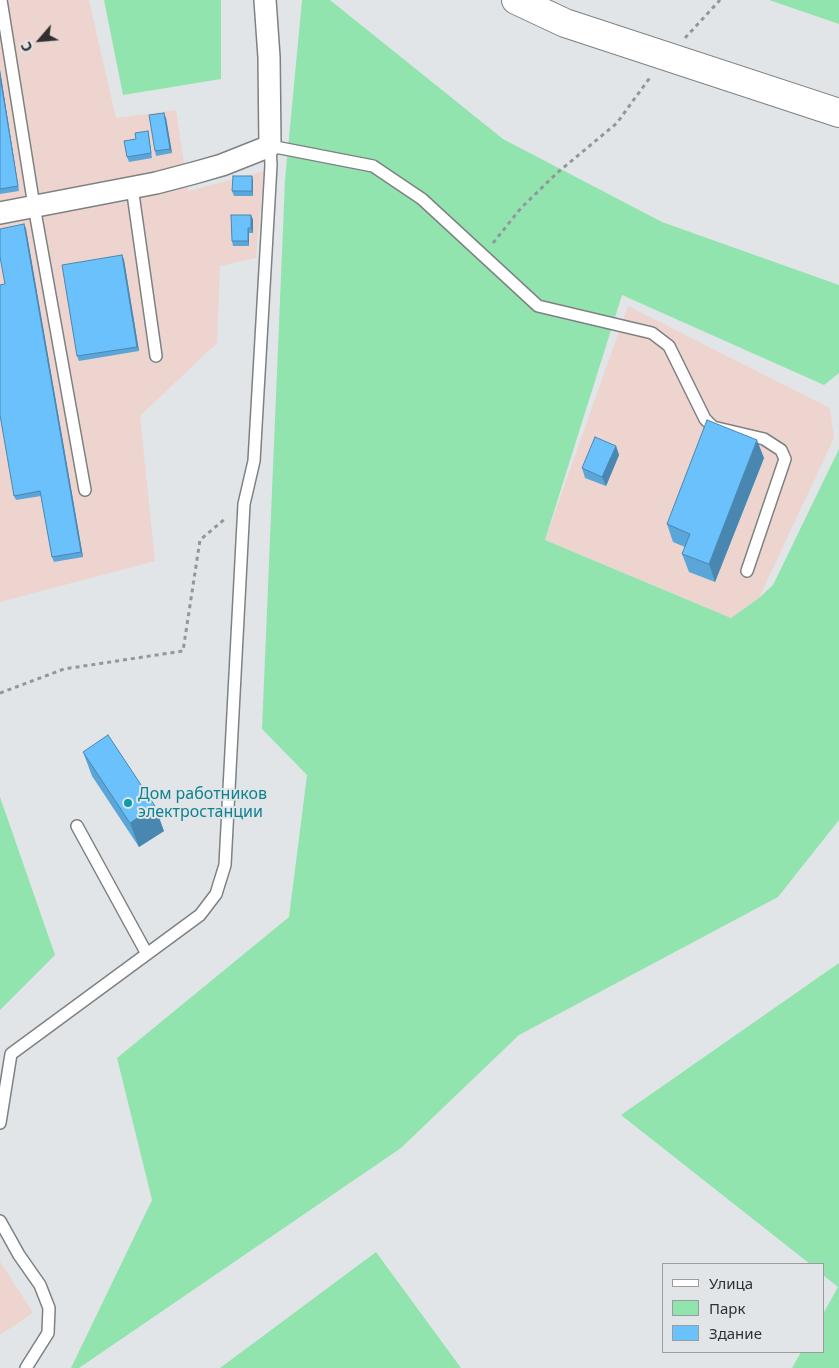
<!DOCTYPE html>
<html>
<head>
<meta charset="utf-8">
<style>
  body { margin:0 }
  #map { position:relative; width:839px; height:1368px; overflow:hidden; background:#e1e5e8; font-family:"Noto Sans",sans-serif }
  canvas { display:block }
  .legend { position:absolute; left:662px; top:1263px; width:162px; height:90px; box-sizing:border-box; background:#e1e5e8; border:1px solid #9a9d9f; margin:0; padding:6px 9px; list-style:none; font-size:15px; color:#2f3031 }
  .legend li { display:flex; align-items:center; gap:10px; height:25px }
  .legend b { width:25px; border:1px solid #9a9d9f }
  .north { position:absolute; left:15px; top:15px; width:50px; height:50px; -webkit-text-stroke:4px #e1e5e8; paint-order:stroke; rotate:243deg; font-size:14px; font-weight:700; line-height:20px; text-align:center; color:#2f3031 }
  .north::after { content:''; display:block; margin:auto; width:18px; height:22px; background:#2f3031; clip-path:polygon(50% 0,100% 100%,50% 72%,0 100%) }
</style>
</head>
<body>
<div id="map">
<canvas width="839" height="1368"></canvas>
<ul class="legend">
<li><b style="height:6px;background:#fff"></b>Улица</li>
<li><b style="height:14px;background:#92e4ae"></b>Парк</li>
<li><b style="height:14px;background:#6ac1fc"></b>Здание</li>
</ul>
<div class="north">С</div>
</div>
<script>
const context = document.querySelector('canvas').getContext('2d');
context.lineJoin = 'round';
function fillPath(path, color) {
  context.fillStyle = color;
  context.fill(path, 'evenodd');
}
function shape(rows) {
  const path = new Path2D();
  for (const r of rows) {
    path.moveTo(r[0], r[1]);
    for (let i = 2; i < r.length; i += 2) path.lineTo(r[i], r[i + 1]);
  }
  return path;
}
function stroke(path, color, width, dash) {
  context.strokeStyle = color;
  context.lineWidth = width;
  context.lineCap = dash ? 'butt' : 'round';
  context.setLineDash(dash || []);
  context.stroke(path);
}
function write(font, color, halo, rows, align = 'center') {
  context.font = font + ' "Noto Sans",sans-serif';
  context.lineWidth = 4;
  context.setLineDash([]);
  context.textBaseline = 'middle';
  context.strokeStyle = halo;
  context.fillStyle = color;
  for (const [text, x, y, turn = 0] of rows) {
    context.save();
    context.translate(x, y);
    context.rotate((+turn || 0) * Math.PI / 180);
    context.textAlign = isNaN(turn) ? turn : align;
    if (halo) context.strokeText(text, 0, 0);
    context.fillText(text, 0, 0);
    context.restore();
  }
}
fillPath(shape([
  [0,0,89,0,116,118,176,110,188,191,264,171,256,258,220,266,217,343,140,416,155,561,0,602],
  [628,306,830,408,834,438,759,598,731,618,545,540],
  [0,1261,33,1313,0,1335]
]), '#eed4cf');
fillPath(shape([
  [104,0,221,0,221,79,123,95],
  [302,0,330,0,503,139,662,222,839,285,839,373,824,385,622,295,545,540,731,618,759,598,773,585,839,449,839,820,778,897,519,1035,401,1148,79,1368,71,1368,152,1200,117,1058,289,917,307,775,262,729,285,180],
  [769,0,839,0,839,24],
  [0,797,55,955,0,1010],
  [839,963,839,1368,792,1368,801,1352,823,1352,823,1314,838,1287,823,1275,823,1264,810,1264,621,1115],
  [376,1252,461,1368,220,1368]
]), '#92e4ae');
const service = shape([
  [1,0,34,206,85,490],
  [132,187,156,356],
  [77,826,147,954],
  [0,1123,11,1054,200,915,216,894,225,865,244,504,254,461,271,165,270,146,373,166,422,199,538,306,652,333,669,346,705,419,713,427,764,439,781,450,785,459,747,571],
  [0,1221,19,1255,40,1285,49,1308,48,1333,26,1368]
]);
const minor = shape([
  [0,213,156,183,194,173,222,165,270,146,269,57,265,0]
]);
const tertiary = shape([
  [516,0,565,23,839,113]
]);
stroke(service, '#7e8183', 14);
stroke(minor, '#7e8183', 24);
stroke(tertiary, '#7e8183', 30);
stroke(shape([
  [685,38,720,0],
  [493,243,521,208,557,173,617,123,651,76],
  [0,693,64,669,183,651,200,540,226,518]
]), '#949799', 3, [4, 4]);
stroke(service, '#fff', 11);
stroke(minor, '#fff', 21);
stroke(tertiary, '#fff', 28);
fillPath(shape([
  [0,70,19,191,0,194],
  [166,118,172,153,156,156,155,151],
  [148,131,149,136,152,158,129,162,127,157,136,139],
  [252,176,253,181,253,196,234,196,232,191],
  [251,215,253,220,253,233,249,233,249,246,233,246,232,241],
  [24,224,26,229,83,557,54,562,52,557,41,496,16,500,14,496],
  [122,255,124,260,139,351,79,361,77,356],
  [616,446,619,455,606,486,585,478,582,468],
  [764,458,715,582,689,572,682,554,685,547,673,542,667,524],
  [83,752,164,831,139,847,92,776]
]), '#5ba6d9');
fillPath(shape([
  [0,70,19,191,18,186,0,76],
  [164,113,166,118,172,153,170,149],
  [252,176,253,181,253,196,252,191],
  [251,215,253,220,253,233,251,228],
  [24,224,26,229,83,557,81,552],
  [248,228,249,233,249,246,248,241],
  [122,255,124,260,139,351,137,347],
  [757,440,764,458,715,582,709,564],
  [616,446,619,455,606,486,602,477],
  [155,806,164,831,139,847,130,823]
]), '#4a87b0');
const building = shape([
  [0,76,18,186,0,189,0,76],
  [164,113,170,149,155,151,149,115,164,113],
  [148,131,151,153,127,157,124,141,136,139,135,133,148,131],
  [233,176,252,176,252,191,232,191,233,176],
  [231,215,251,215,251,228,248,228,248,241,232,241,231,215],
  [24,224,81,552,52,557,40,491,14,496,0,415,0,285,5,284,0,257,0,229,24,224],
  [122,255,137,347,77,356,62,265,122,255],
  [707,420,757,440,709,564,682,554,690,534,667,524,707,420],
  [595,437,616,446,602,477,582,468,595,437],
  [108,735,155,806,130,823,83,752,108,735]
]);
fillPath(building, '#6ac1fc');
stroke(building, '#4a87b0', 1);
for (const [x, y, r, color] of [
  [128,803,5,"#0f9aa8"]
]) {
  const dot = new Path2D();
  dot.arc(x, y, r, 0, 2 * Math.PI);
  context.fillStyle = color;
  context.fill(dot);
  stroke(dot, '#e1e5e8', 2);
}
write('16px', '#0d838f', '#e1e5e8', [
  ["Дом работников",138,794],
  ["электростанции",138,812]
], 'left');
</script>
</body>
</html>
